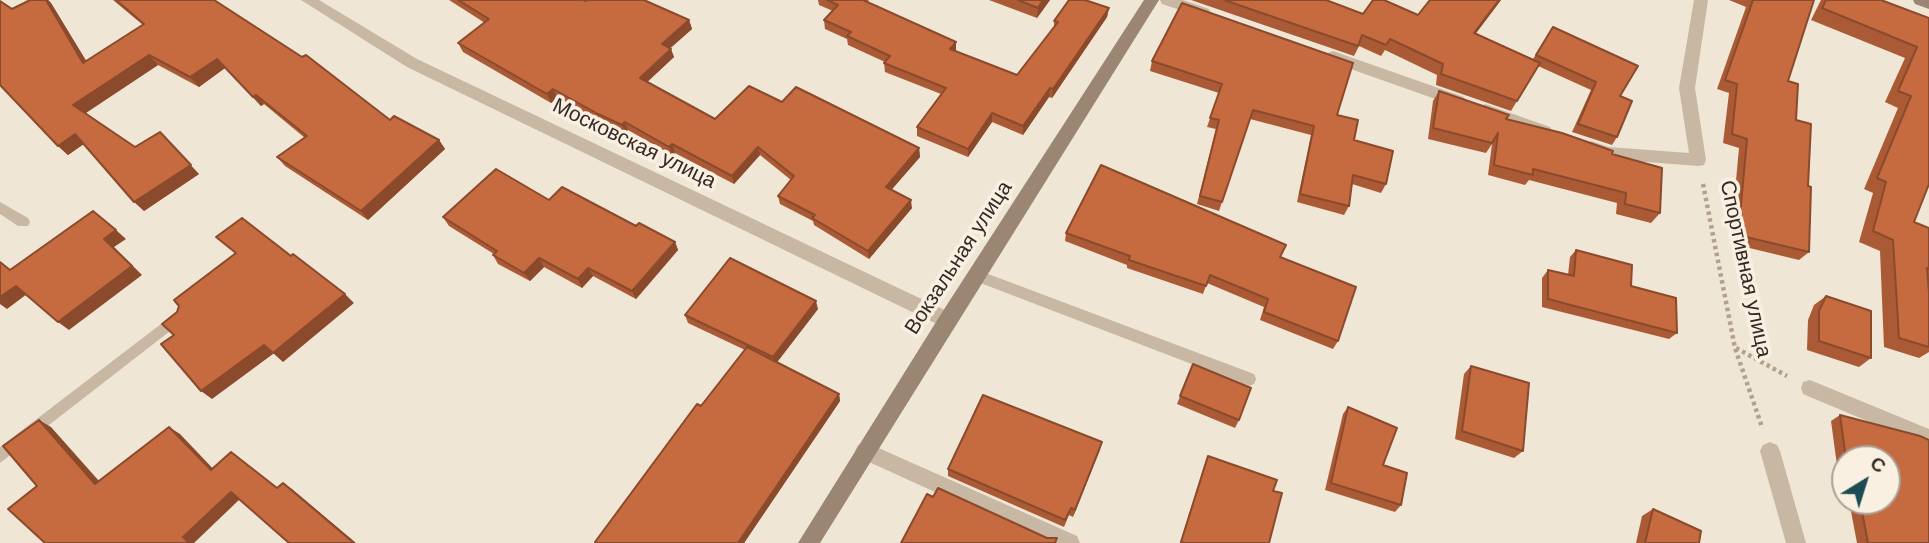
<!DOCTYPE html>
<html>
<head>
<meta charset="utf-8">
<style>
  body { margin:0 }
  #map { position:relative; width:1929px; height:543px; overflow:hidden; background:#f0e6d6; font-family:Arial,sans-serif }
  canvas { display:block }
  .north { position:absolute; left:1831px; top:445px; width:70px; height:70px; box-sizing:border-box; background:#f9f0e2; border:2px solid #aaa196; border-radius:50%; rotate:38deg; font-size:19px; font-weight:700; line-height:28px; text-align:center; color:#332a25 }
  .north::after { content:''; display:block; margin:auto; width:24px; height:32px; background:#1b4c54; clip-path:polygon(50% 0,100% 100%,50% 72%,0 100%) }
</style>
</head>
<body>
<div id="map">
<canvas width="1929" height="543"></canvas>
<div class="north">С</div>
</div>
<script>
const context = document.querySelector('canvas').getContext('2d');
context.lineJoin = 'round';
function shape(rows) {
  const path = new Path2D();
  for (const r of rows) {
    path.moveTo(r[0], r[1]);
    for (let i = 2; i < r.length; i += 2) path.lineTo(r[i], r[i + 1]);
  }
  return path;
}
function stroke(path, color, width, dash) {
  context.strokeStyle = color;
  context.lineWidth = width;
  context.lineCap = dash ? 'butt' : 'round';
  context.setLineDash(dash || []);
  context.stroke(path);
}
function fillPath(path, color) {
  context.fillStyle = color;
  context.fill(path, 'evenodd');
}
function write(font, color, halo, rows, align = 'center') {
  context.font = font + ' Arial,sans-serif';
  context.lineWidth = 7;
  context.setLineDash([]);
  context.textBaseline = 'middle';
  context.strokeStyle = halo;
  context.fillStyle = color;
  for (const [text, x, y, turn = 0] of rows) {
    context.save();
    context.translate(x, y);
    context.rotate((+turn || 0) * Math.PI / 180);
    context.textAlign = isNaN(turn) ? turn : align;
    if (halo) context.strokeText(text, 0, 0);
    context.fillText(text, 0, 0);
    context.restore();
  }
}
stroke(shape([
  [1703,184,1735,348,1762,427],
  [1736,348,1787,376]
]), '#b4a18d', 4.5, [3.5, 3.5]);
fillPath(shape([
  [0,202,28,218,30,222,28,226,18,226,0,214,0,202],
  [975,269,1254,374,1256,379,1254,384,1249,386,970,279,968,275,970,271,975,269],
  [178,311,183,313,185,317,183,321,0,463,0,447,178,311]
]), '#c8b7a3');
fillPath(shape([
  [301,0,319,0,417,59,953,314,956,320,953,326,947,328,941,326,407,67,301,0],
  [1160,0,1183,0,1209,9,1211,13,1204,18,1162,4,1160,0],
  [1694,0,1708,0,1695,88,1706,160,1704,165,1698,166,1608,159,1585,151,1583,147,1591,141,1609,147,1689,153,1679,88,1694,0],
  [1333,51,1464,97,1466,101,1458,107,1328,61,1325,57,1328,53,1333,51],
  [1485,104,1550,127,1552,131,1544,137,1479,114,1477,110,1485,104],
  [1810,380,1929,429,1929,447,1803,394,1801,388,1803,382,1810,380],
  [865,442,1077,536,1080,543,1047,543,858,457,855,451,858,445,865,442],
  [1770,442,1777,445,1780,451,1806,543,1786,543,1760,451,1763,445,1770,442]
]), '#c8b7a3');
fillPath(shape([
  [1144,0,1159,0,820,543,798,543,941,314,1144,0],
  [1913,0,1929,0,1929,9,1915,4,1913,0]
]), '#9b8674');
fillPath(shape([
  [30,0,48,0,51,3,86,61,143,25,113,0,214,0,390,120,439,140,445,149,368,220,285,166,277,157,305,138,264,104,261,106,225,68,199,87,158,65,85,113,135,147,199,174,144,211,84,144,68,155,58,146,12,9],
  [449,0,583,0,689,20,692,29,670,48,674,57,647,82,715,119,782,102,919,148,920,157,891,190,912,208,869,259,814,225,813,221,780,204,778,196,791,180,760,155,734,184,675,153,672,155,628,130,625,133,602,123,557,97,551,103,463,52,458,43,485,23],
  [818,0,869,0,867,2,956,42,956,51,1017,75,1054,27,1054,21,1109,8,1107,17,1052,98,1049,97,1023,135,992,122,968,157,917,136,917,127,941,94,885,72,884,63,885,62,848,45,847,39,825,29,824,20,833,11,819,5],
  [989,0,1050,0,1037,18],
  [1191,0,1326,0,1363,14,1418,15,1501,0,1475,34,1533,59,1553,27,1620,96,1617,137,1612,145,1572,132,1591,90,1538,66,1511,111,1436,85,1437,75,1385,50,1381,56,1359,46,1354,56],
  [1729,0,1814,0,1788,81,1796,120,1808,186,1809,252,1799,260,1733,244,1732,224,1739,148,1723,143,1729,93,1717,89,1746,7],
  [1821,0,1881,0,1929,18,1914,222,1929,228,1929,352,1919,358,1884,347,1880,251,1859,242,1873,193,1864,189,1898,108,1885,102,1905,58,1811,20],
  [1152,61,1337,115,1386,184,1381,193,1352,184,1349,206,1344,215,1297,202,1311,135,1250,119,1219,211,1197,204,1216,129,1207,127,1219,93,1150,71],
  [1439,91,1506,119,1612,154,1660,213,1651,223,1616,214,1617,203,1529,180,1525,185,1488,175,1492,144,1486,153,1428,139,1433,101],
  [549,200,636,226,675,242,678,250,636,299,593,276,582,288,544,267,530,281,498,264,493,255,494,254,449,226,443,217],
  [1066,233,1280,258,1338,341,1333,349,1260,320,1264,307,1207,283,1203,294,1127,268,1127,265,1065,241],
  [1576,250,1631,286,1677,333,1669,339,1542,307,1542,278,1548,270,1568,275,1570,257],
  [1826,296,1871,358,1859,367,1807,350,1808,320,1814,305],
  [818,309,777,362,839,394,840,401,744,543,596,543,701,406,745,350,688,323,685,315],
  [1193,364,1239,420,1235,428,1177,404],
  [1471,366,1523,451,1514,458,1455,439,1464,374],
  [1348,407,1383,465,1401,505,1395,512,1325,490,1343,414],
  [1840,415,1920,436,1929,440,1929,543,1857,543,1849,501,1887,501,1887,459,1845,459,1845,482,1839,480,1831,421],
  [1102,442,1073,517,1069,515,1064,527,948,476,948,469],
  [1208,456,1273,491,1269,543,1180,543,1205,463],
  [1653,509,1699,543,1636,543,1642,516]
]), '#aa5b36');
fillPath(shape([
  [46,0,48,0,51,3,93,72,83,63],
  [1043,0,1050,0,1037,18,1038,8],
  [1499,0,1501,0,1468,44,1474,33],
  [1109,8,1107,17,1052,98,1053,89],
  [689,20,692,29,665,53,662,44],
  [956,42,956,51,950,49],
  [671,49,674,57,643,86,640,78],
  [149,55,158,65,83,115,73,105],
  [217,59,225,68,199,87,190,77],
  [1050,88,1049,97,1023,135,1023,126],
  [553,89,557,97,551,103,547,94],
  [256,95,264,104,261,106,253,97],
  [992,113,992,122,968,157,968,149],
  [625,122,628,130,625,133,622,125],
  [160,132,199,174,144,211,134,202],
  [75,134,85,143,68,155,58,146],
  [439,140,445,149,368,220,361,211],
  [672,144,675,153,672,155,669,147],
  [758,147,760,155,734,184,732,176],
  [919,148,920,157,887,195,886,187],
  [911,200,912,208,869,259,868,251],
  [116,230,126,239,114,247,142,275,69,330,58,322,104,239],
  [675,242,678,250,636,299,632,291],
  [539,258,544,267,530,281,524,273],
  [588,268,593,276,582,288,578,279],
  [16,286,27,294,7,309,0,304,0,297],
  [345,294,354,303,283,362,273,353],
  [816,301,818,309,775,365,773,357],
  [264,345,273,354,212,399,201,391],
  [839,394,840,401,744,543,738,543],
  [39,420,51,427,107,490,95,484],
  [169,427,180,434,221,477,211,470],
  [1102,442,1100,450,1073,517,1075,510],
  [283,483,292,489,356,543,354,543],
  [231,492,241,498,194,543,189,543,183,537]
]), '#8b4a2c');
const building = shape([
  [30,0,46,0,83,63,144,24,116,0,214,0,302,57,306,55,390,120,394,116,439,140,361,211,277,157,307,136,256,95,253,97,217,59,190,77,149,55,73,105,135,147,160,132,191,165,134,202,75,134,58,146,0,85,0,1,12,9,30,0],
  [458,0,583,0,586,1,587,0,644,0,689,20,662,44,671,49,640,78,715,119,749,86,782,102,796,87,919,148,886,187,911,200,868,251,812,218,815,215,778,196,794,176,758,147,732,176,672,144,669,147,625,122,622,125,598,114,553,89,547,94,458,43,489,19,458,0],
  [827,0,863,0,956,42,950,49,1017,75,1058,22,1054,21,1069,0,1085,0,1109,8,1053,89,1050,88,1023,126,992,113,968,149,917,127,946,88,884,63,890,56,847,36,851,32,824,20,838,5,827,0],
  [1018,0,1043,0,1038,8,1018,0],
  [1224,0,1326,0,1363,14,1373,0,1384,0,1418,15,1430,0,1499,0,1474,33,1540,63,1517,101,1441,74,1443,64,1390,39,1386,45,1362,35,1358,46,1224,0],
  [1753,0,1814,0,1788,81,1798,84,1796,120,1811,124,1808,186,1811,187,1809,252,1742,236,1740,215,1747,139,1732,134,1737,84,1725,80,1753,0],
  [1826,0,1881,0,1929,18,1929,184,1914,222,1929,228,1929,269,1927,268,1929,292,1929,347,1899,338,1893,240,1873,231,1886,182,1877,178,1911,96,1898,91,1917,47,1822,8,1826,0],
  [1182,3,1353,63,1337,115,1358,120,1354,140,1393,151,1386,184,1353,175,1349,206,1300,194,1314,126,1253,110,1222,202,1200,196,1219,120,1210,118,1222,84,1152,61,1182,3],
  [1553,27,1638,66,1620,96,1632,101,1617,137,1578,124,1596,82,1536,55,1553,27],
  [1439,91,1509,115,1506,119,1562,133,1613,151,1612,154,1662,168,1660,213,1625,204,1626,193,1533,169,1533,175,1494,165,1498,133,1492,143,1433,128,1439,91],
  [1101,165,1286,245,1280,257,1356,287,1338,341,1264,312,1268,299,1210,275,1206,286,1129,260,1130,256,1066,233,1101,165],
  [496,169,549,200,562,187,636,226,639,223,675,242,632,291,588,268,578,279,539,258,524,273,493,255,497,251,443,217,496,169],
  [93,211,116,230,104,239,132,266,58,322,16,286,0,297,0,262,10,270,93,211],
  [242,218,291,256,293,254,345,294,273,353,264,345,201,391,161,344,174,335,162,324,177,312,179,306,174,300,236,253,216,237,242,218],
  [1576,250,1632,265,1631,286,1676,298,1677,333,1548,299,1548,270,1574,276,1576,250],
  [730,258,816,301,773,357,685,315,730,258],
  [1826,296,1871,311,1871,358,1819,341,1819,311,1826,296],
  [747,347,839,394,738,543,597,543,595,542,697,404,701,406,747,347],
  [1193,364,1251,388,1239,420,1180,396,1193,364],
  [1471,366,1529,383,1523,451,1462,431,1471,366],
  [983,395,1102,442,1075,510,1071,508,1065,520,948,469,983,395],
  [1348,407,1397,428,1383,465,1407,473,1401,505,1331,483,1348,407],
  [1840,415,1920,436,1929,440,1929,543,1868,543,1860,501,1887,501,1887,459,1846,459,1840,415],
  [39,420,95,484,169,427,211,470,231,452,277,488,283,483,354,543,289,543,231,492,183,537,189,543,45,543,8,509,37,486,3,446,39,420],
  [1208,456,1277,480,1273,491,1282,493,1269,543,1185,543,1181,542,1208,456],
  [938,488,1047,538,1057,538,1055,543,901,543,927,494,933,497,938,488],
  [1653,509,1701,531,1699,543,1645,543,1653,509]
]);
fillPath(building, '#c66a3f');
stroke(building, '#8b4a2c', 2);
write('21px', '#332a25', '#f9f0e2', [
  ["Московская улица",634,144,26],
  ["Вокзальная улица",959,258,-57],
  ["Спортивная улица",1745,269,78]
]);
</script>
</body>
</html>
